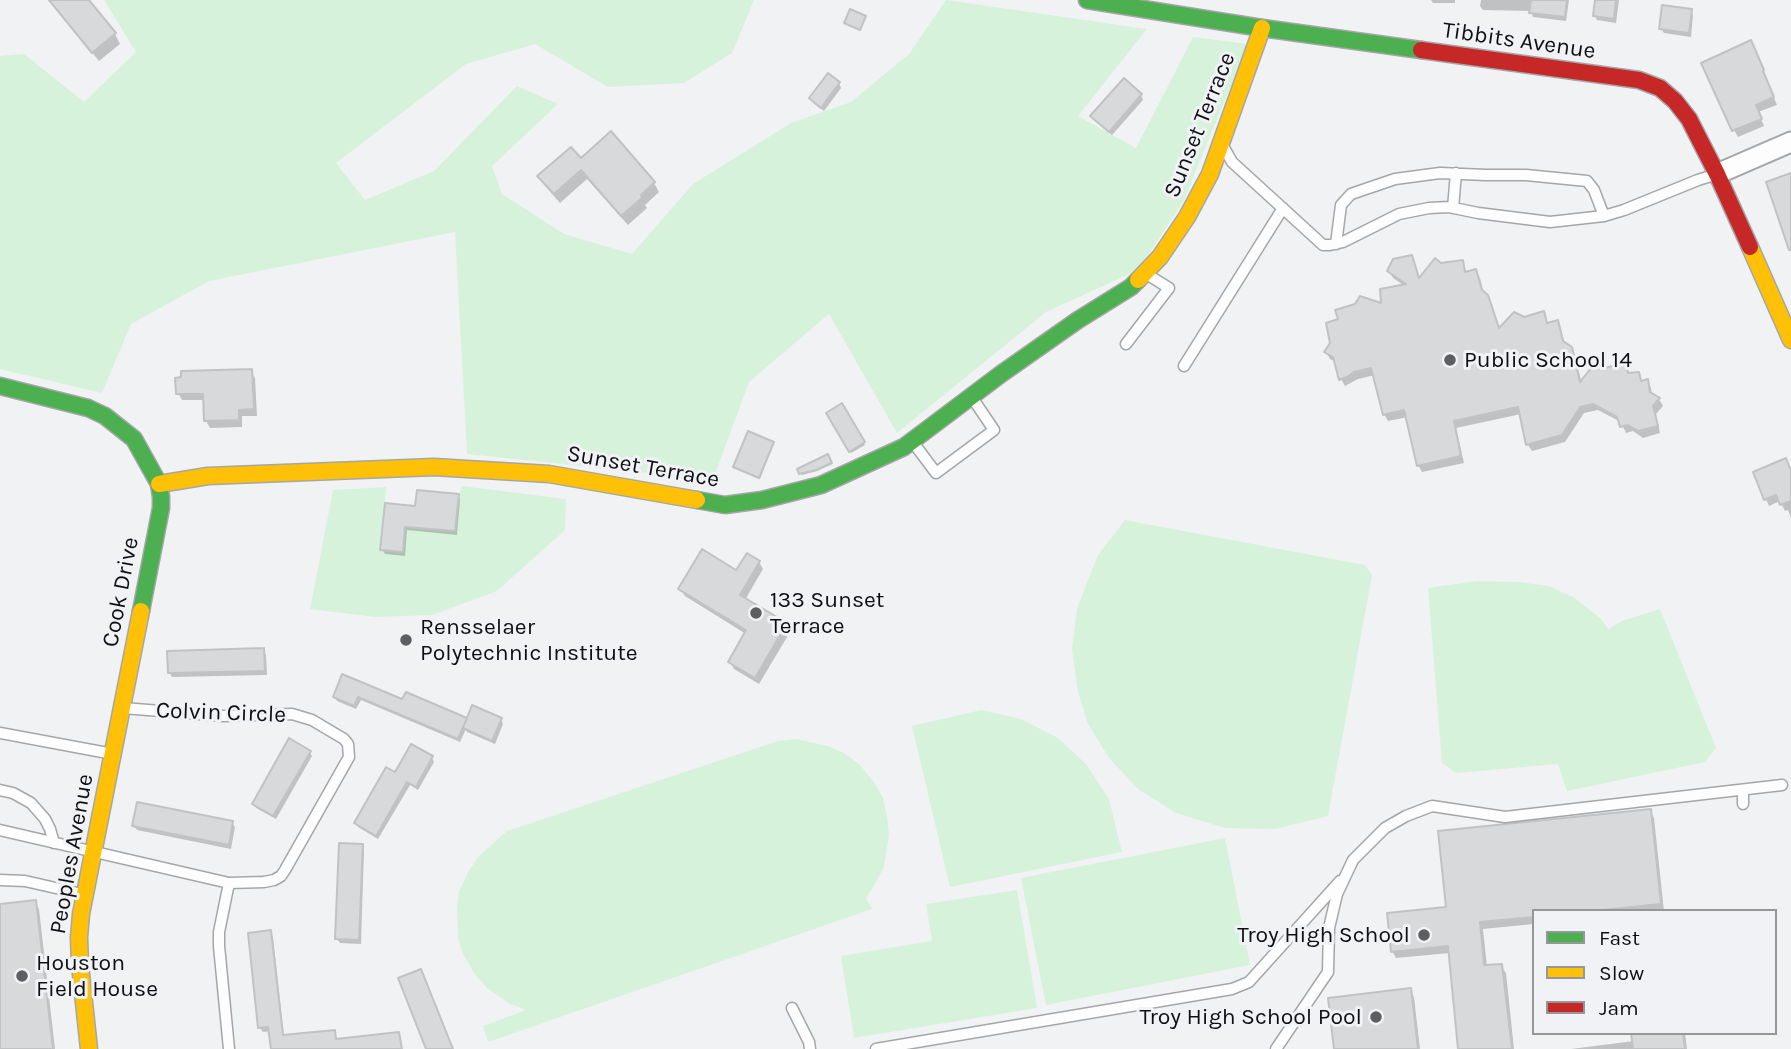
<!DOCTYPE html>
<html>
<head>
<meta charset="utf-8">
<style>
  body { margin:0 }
  #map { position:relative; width:1791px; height:1049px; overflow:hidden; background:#f1f2f4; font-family:Karla,sans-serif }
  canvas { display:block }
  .legend { position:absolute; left:1532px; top:909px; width:245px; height:126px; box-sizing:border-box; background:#f0f2f5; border:2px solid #969799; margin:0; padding:9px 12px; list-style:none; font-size:21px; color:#0e0f10 }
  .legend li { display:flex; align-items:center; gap:14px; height:35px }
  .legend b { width:35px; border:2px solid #969799 }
</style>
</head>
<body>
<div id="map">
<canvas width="1791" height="1049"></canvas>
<ul class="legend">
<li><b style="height:9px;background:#4caf50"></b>Fast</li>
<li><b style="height:9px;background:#ffc107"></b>Slow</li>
<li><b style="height:9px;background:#c62828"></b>Jam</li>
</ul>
</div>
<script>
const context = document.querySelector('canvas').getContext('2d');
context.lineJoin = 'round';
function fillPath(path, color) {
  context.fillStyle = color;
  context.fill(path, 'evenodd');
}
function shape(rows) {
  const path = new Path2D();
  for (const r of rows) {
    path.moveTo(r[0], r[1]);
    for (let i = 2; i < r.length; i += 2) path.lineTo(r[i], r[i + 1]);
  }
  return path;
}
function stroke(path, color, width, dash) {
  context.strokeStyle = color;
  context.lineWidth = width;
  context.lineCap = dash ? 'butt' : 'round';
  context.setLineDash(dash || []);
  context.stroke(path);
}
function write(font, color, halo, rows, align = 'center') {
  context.font = font + ' Karla,sans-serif';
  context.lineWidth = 6;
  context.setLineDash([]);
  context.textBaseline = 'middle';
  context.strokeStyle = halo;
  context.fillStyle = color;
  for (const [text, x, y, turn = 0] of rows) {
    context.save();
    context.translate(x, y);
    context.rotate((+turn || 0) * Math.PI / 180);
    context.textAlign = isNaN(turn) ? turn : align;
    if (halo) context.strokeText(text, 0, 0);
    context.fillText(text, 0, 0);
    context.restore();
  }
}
fillPath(shape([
  [104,0,754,0,732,53,684,83,608,87,535,44,466,64,336,163,365,200,434,171,517,86,558,104,492,166,502,194,564,234,632,254,693,184,791,123,851,102,909,54,946,0,1147,29,1078,116,1136,148,1193,37,1248,44,1183,202,1138,270,1046,312,897,433,829,314,749,382,710,488,649,473,467,454,455,232,209,281,131,324,102,393,0,369,0,56,24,54,84,102,136,52],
  [462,486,566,499,565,530,497,591,432,615,375,617,310,609,333,490,386,487,381,549,403,552,407,511,419,528,455,531,459,494],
  [1125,520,1365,565,1372,575,1328,816,1275,829,1225,828,1176,813,1138,789,1109,758,1088,724,1078,692,1072,649,1077,608,1098,555],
  [1477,581,1518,582,1549,586,1575,598,1602,620,1608,629,1622,621,1660,609,1716,748,1705,762,1567,791,1558,764,1456,773,1442,763,1428,588],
  [981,710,1021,719,1058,738,1086,764,1109,799,1122,852,950,887,912,726],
  [796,739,828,746,844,753,860,765,874,782,883,798,887,816,889,835,884,867,875,884,866,898,872,909,488,1042,483,1026,526,1010,510,1004,487,988,474,973,463,954,458,938,457,906,459,892,467,874,478,857,507,831,778,741],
  [1225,838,1250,965,1046,1005,1021,878],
  [1017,890,1037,1008,854,1038,841,956,932,941,926,904]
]), '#d7f2db');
fillPath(shape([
  [49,0,87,0,115,34,120,44,99,61],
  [1431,0,1455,0,1455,3,1433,3],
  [1481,0,1569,0,1566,21,1533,17,1531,11,1483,10,1480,6],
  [1597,0,1619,0,1616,23,1597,20,1595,16],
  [1691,11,1693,15,1691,37,1664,33,1661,29],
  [1754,49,1777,105,1758,112,1764,126,1738,137,1734,130],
  [839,83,841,88,824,111,813,103,811,98],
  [1141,95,1143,100,1112,135,1095,121,1093,116],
  [581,160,654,183,659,192,645,205,647,208,628,225,587,179,560,203,545,186,540,177],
  [1411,257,1415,264,1420,280,1440,265,1462,262,1467,273,1476,271,1480,278,1484,294,1492,304,1500,330,1524,319,1543,314,1548,324,1557,322,1561,329,1565,345,1571,348,1575,356,1582,384,1604,370,1625,365,1630,375,1639,374,1643,382,1647,381,1651,388,1652,395,1659,399,1663,406,1656,414,1660,433,1643,438,1633,431,1626,433,1621,422,1598,410,1584,413,1565,442,1532,451,1528,445,1521,414,1456,428,1464,463,1422,472,1418,465,1408,417,1388,421,1384,414,1375,375,1358,379,1345,386,1341,379,1336,362,1330,359,1326,352,1405,286,1393,278,1389,271],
  [251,371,255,378,257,416,242,416,242,427,210,428,206,421,205,400,182,400,178,393],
  [841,405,865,445,851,453,828,413],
  [773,443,773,445,760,479,736,469,735,467],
  [828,456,832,464,817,471,802,475,799,470],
  [1755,473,1791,473,1791,518,1788,510,1785,511,1780,501,1769,506],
  [458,495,460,500,457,535,407,530,405,556,385,554,382,549,417,508],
  [759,562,763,569,745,600,786,625,790,632,759,684,734,669,730,662,746,634,685,596,680,589,737,573],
  [263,650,266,655,267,675,172,677,170,673],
  [343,677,403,702,466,719,501,719,503,724,495,744,467,732,466,729,460,742,361,700,356,709,337,701,335,697],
  [309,752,312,756,276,819,256,808,254,804],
  [432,758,434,762,418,790,410,785,378,839,358,827,356,823,395,774],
  [1650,811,1654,818,1664,911,1534,911,1534,924,1483,929,1487,967,1501,966,1506,973,1514,1049,1460,1049,1450,953,1396,958,1392,951,1448,909],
  [232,823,235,827,231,849,137,830,134,826],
  [362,846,364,850,361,944,340,943,337,939],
  [35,902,39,909,55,1049,0,1049,0,906],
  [270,932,273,937,284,1037,334,1032,337,1041,398,1034,401,1038,402,1049,272,1049,271,1031,263,1032,260,1028,250,934],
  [1410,990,1414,997,1420,1049,1336,1049],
  [1633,1033,1685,1033,1687,1049,1571,1049,1634,1041]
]), '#0003');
const building = shape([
  [49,0,89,0,116,33,92,53,49,0],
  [1531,0,1567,0,1565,17,1529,13,1531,0],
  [1595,0,1616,0,1614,19,1593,16,1595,0],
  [1662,5,1692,9,1689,33,1659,29,1662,5],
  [850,9,866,16,860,30,844,23,850,9],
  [1751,40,1764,70,1763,71,1774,97,1756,105,1762,119,1732,131,1701,63,1751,40],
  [828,73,840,82,821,108,809,98,828,73],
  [1124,78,1142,94,1109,132,1090,116,1124,78],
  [611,131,655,182,641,195,643,197,621,216,581,170,554,194,537,176,571,147,581,158,611,131],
  [1791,173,1791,250,1789,250,1766,182,1791,173],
  [1412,255,1419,278,1435,258,1441,263,1463,260,1465,272,1476,269,1482,290,1488,295,1499,328,1514,312,1524,317,1544,311,1547,323,1558,320,1563,341,1572,347,1580,382,1595,363,1604,368,1626,363,1628,373,1639,372,1641,381,1648,379,1650,392,1660,398,1653,406,1658,426,1638,431,1628,425,1620,427,1617,417,1593,404,1580,407,1562,435,1526,445,1518,407,1454,421,1461,456,1417,466,1404,410,1383,415,1371,368,1354,372,1347,377,1339,380,1333,357,1324,352,1330,343,1326,323,1338,319,1335,310,1355,304,1360,296,1381,303,1380,289,1406,284,1387,271,1393,259,1412,255],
  [252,369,254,409,239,410,239,420,204,421,203,394,176,394,175,378,181,377,181,371,252,369],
  [842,403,865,442,849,452,826,413,842,403],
  [748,431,774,442,759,478,733,467,748,431],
  [828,454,832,463,816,470,799,474,797,469,828,454],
  [1786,458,1791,471,1791,501,1780,505,1776,495,1764,500,1753,472,1786,458],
  [417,490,459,494,455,531,405,527,403,552,380,550,385,503,415,506,417,490],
  [702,549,736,570,747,553,760,561,740,595,787,623,755,678,728,662,746,630,678,589,702,549],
  [264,648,265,671,168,673,167,651,264,648],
  [342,674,402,699,406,692,467,718,458,739,358,697,354,706,333,697,342,674],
  [472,705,502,718,492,741,463,728,472,705],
  [289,738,311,751,273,816,252,804,289,738],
  [411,744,433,756,416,787,407,782,376,836,354,823,386,767,395,772,411,744],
  [137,802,233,821,229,845,132,826,137,802],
  [1651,809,1661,904,1593,911,1534,911,1534,917,1480,922,1484,965,1502,964,1512,1049,1458,1049,1448,946,1391,952,1387,913,1446,907,1438,831,1651,809],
  [339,843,363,844,359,940,335,939,339,843],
  [36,900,53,1049,0,1049,0,904,36,900],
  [271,930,283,1035,335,1030,336,1039,399,1032,402,1049,271,1049,268,1027,258,1028,248,933,271,930],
  [421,969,453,1049,426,1049,398,978,421,969],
  [1411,988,1418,1049,1334,1049,1328,998,1411,988],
  [1631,1033,1683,1033,1685,1049,1633,1049,1631,1033]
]);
fillPath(building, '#d8d9da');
stroke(building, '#c1c2c4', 2);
const lane = shape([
  [1223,146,1232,162,1323,245,1330,245,1343,242,1399,214,1429,208,1449,207,1478,213,1550,222,1604,216,1624,210,1698,180,1717,174],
  [1453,208,1456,173],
  [1336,244,1341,205,1351,194,1395,179,1440,173,1486,175,1526,175,1587,181,1594,190,1604,216],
  [1126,344,1169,288,1145,273],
  [1184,366,1283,208],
  [912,441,936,473,994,430,971,396],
  [0,733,113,754],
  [0,790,13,793,31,803,45,819,50,829,54,843],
  [1743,790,1743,804],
  [0,830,229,883,264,882,274,880,281,876,285,870,349,757,348,744,344,739,312,720,292,714,223,716,123,708],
  [0,880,25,881,82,894],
  [229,883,219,932,219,946,229,1049],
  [792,1008,809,1042,810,1049],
  [876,1049,1232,989,1249,982,1340,881],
  [1276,1049,1328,972,1329,928,1337,894,1353,860,1385,828,1406,816,1432,806,1505,817,1782,785]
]);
const street = shape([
  [1717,174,1791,142]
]);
const fast = shape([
  [1087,0,1262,28,1421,50],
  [0,386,88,408,105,416,134,439,159,484,161,497,161,508,141,611],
  [697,500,725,505,762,500,821,485,904,447,1001,374,1078,320,1131,287,1138,280]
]);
const slow = shape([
  [1750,247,1791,340],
  [1138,280,1160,257,1187,217,1210,174,1262,28],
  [159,484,208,476,434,467,549,474,697,500],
  [89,1049,80,965,79,937,81,914,141,611]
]);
const jam = shape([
  [1421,50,1639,80,1660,88,1675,101,1689,119,1717,174,1750,247]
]);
stroke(lane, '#a5a6a7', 13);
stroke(street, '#a5a6a7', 23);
stroke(fast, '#a5a6a7', 19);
stroke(slow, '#a5a6a7', 19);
stroke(jam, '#a5a6a7', 19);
stroke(lane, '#fdfdfd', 10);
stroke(street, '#fdfdfd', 19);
stroke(fast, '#4caf50', 16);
stroke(slow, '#ffc107', 16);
stroke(jam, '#c62828', 16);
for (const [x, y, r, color] of [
  [1450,360,7,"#5d5e60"],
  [756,613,7,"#5d5e60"],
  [406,640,7,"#5d5e60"],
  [1424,935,7,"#5d5e60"],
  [22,976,7,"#5d5e60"],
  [1376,1017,7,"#5d5e60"]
]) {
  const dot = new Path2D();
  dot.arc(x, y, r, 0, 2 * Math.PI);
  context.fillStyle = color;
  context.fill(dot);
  stroke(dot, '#f0f2f5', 2.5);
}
write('23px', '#0e0f10', '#f0f2f5', [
  ["Tibbits Avenue",1519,41,8],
  ["Sunset Terrace",1200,125,-68],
  ["Sunset Terrace",643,467,10],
  ["Cook Drive",121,592,-79],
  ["Colvin Circle",221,713,2],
  ["Peoples Avenue",72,854,-80]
]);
write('23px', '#0e0f10', '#f0f2f5', [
  ["Public School 14",1464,360],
  ["133 Sunset",770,600],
  ["Terrace",770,626],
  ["Rensselaer",420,627],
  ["Polytechnic Institute",420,653],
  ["Troy High School",1410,935,"right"],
  ["Houston",36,963],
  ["Field House",36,989],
  ["Troy High School Pool",1362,1017,"right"]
], 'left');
</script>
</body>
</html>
